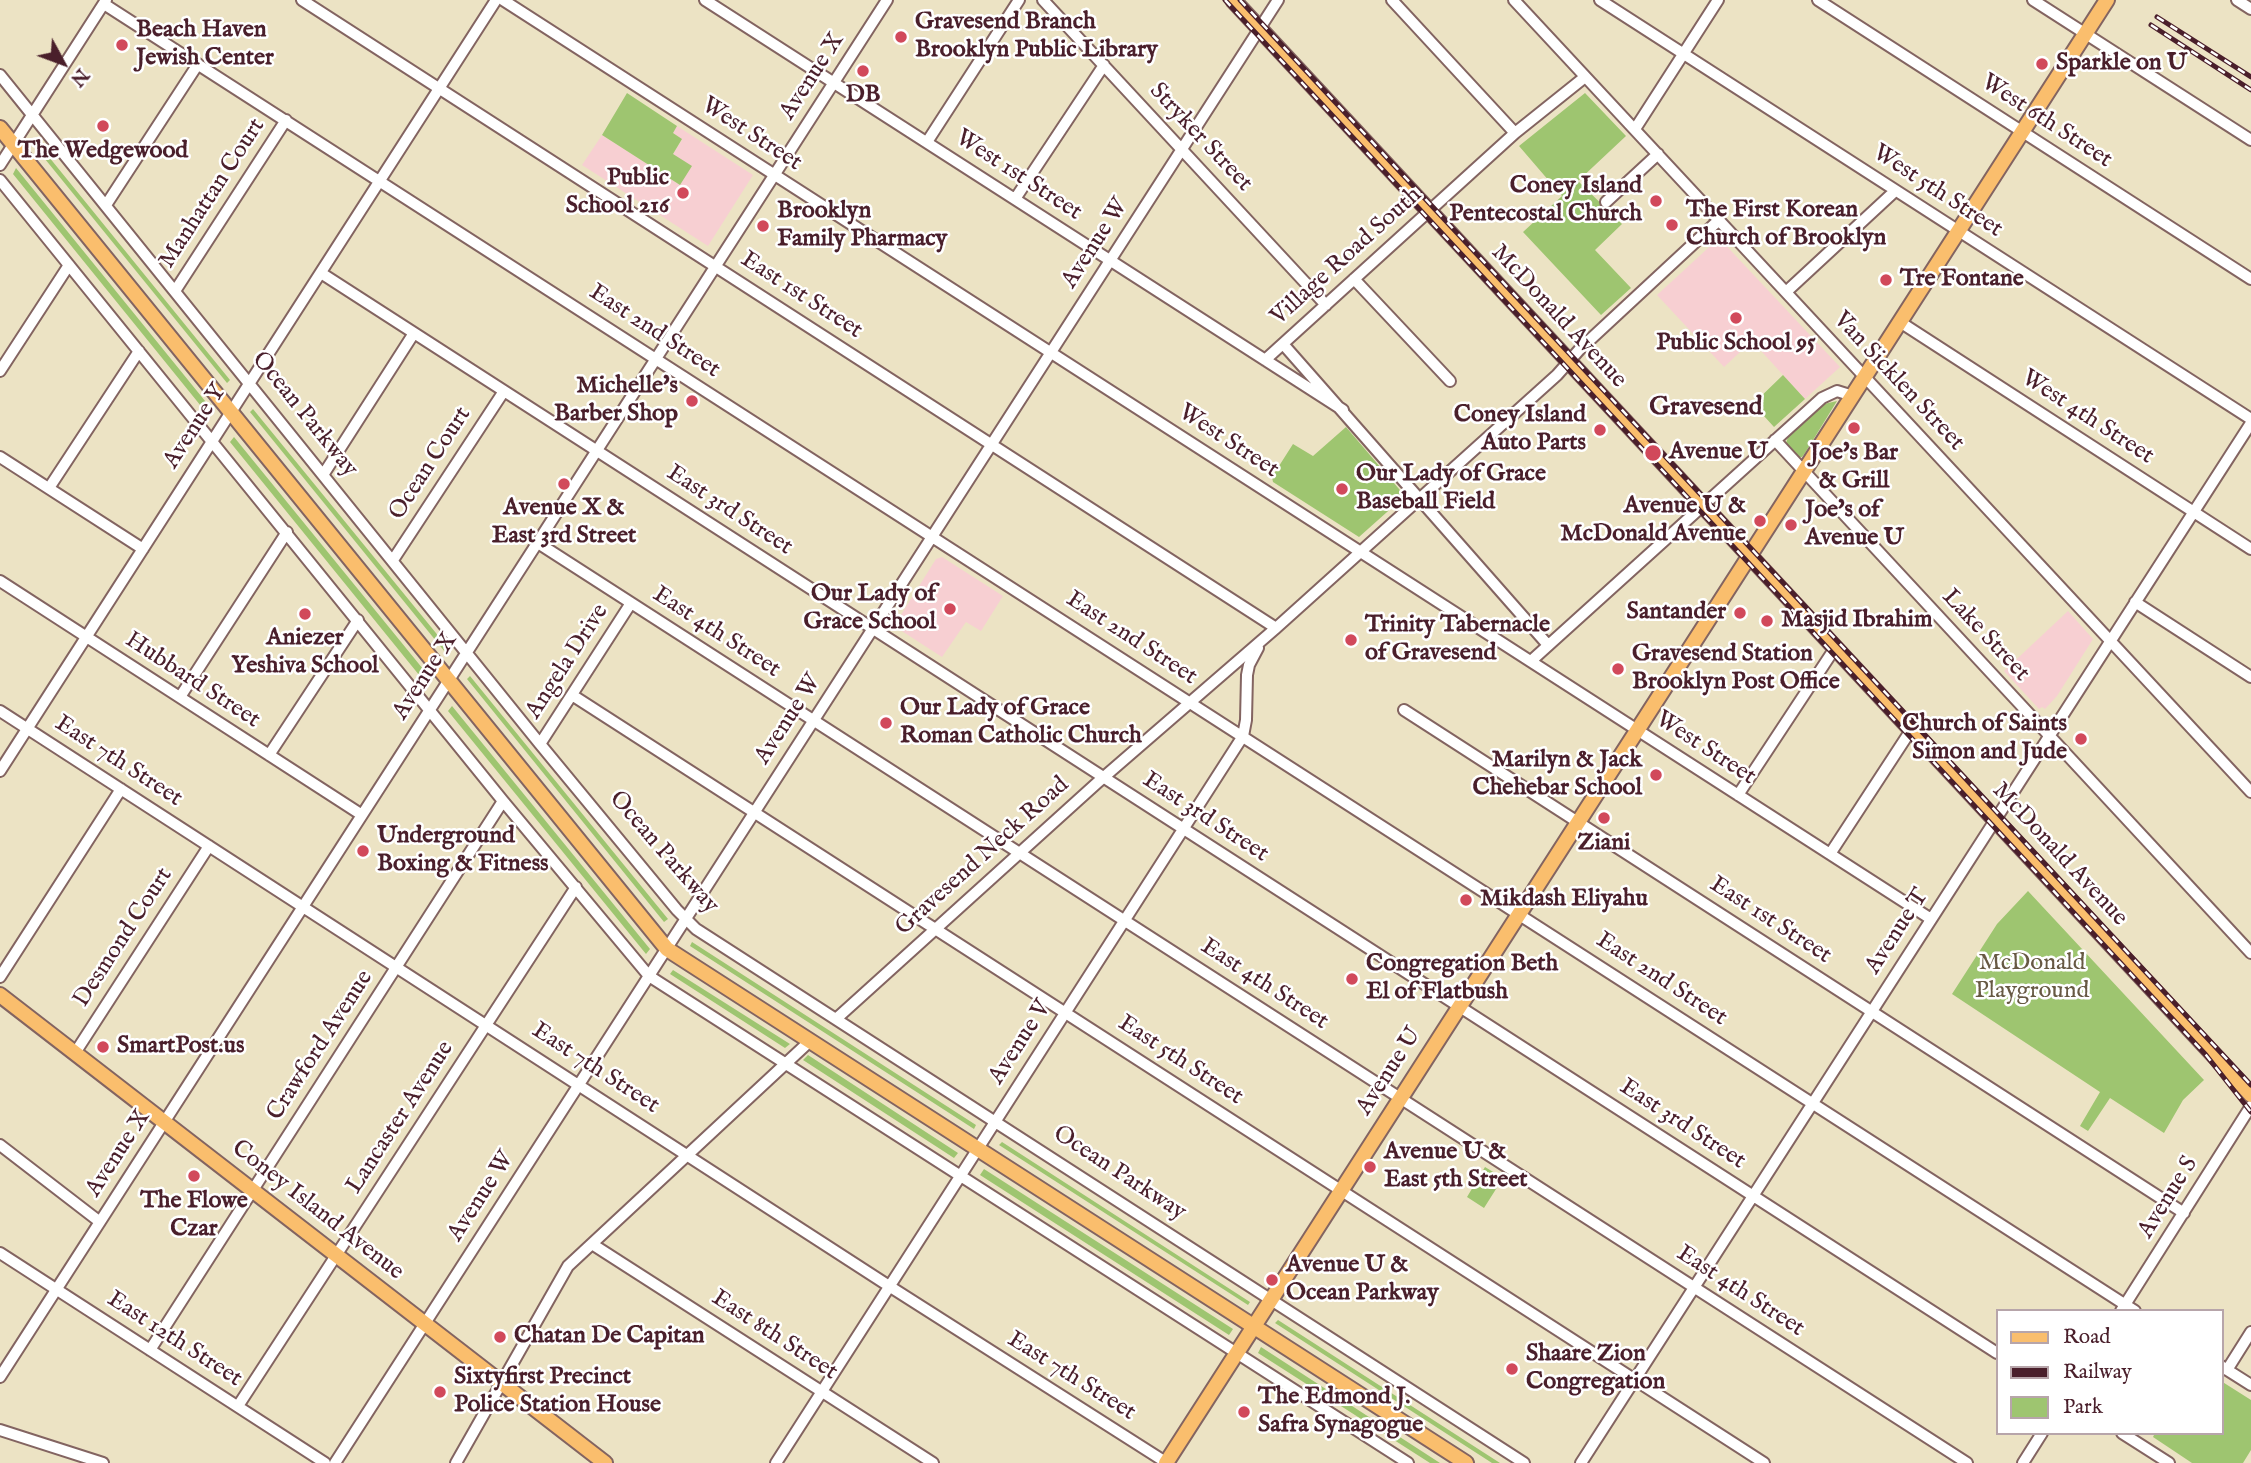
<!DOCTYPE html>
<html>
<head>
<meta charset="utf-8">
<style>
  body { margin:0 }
  #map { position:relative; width:2251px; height:1463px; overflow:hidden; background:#ece3c4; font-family:"IM FELL English",serif }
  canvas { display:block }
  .legend { position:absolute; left:1996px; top:1309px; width:228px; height:126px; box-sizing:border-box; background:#fff; border:2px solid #b7a5aa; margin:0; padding:9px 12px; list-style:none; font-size:21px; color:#4a1f2b }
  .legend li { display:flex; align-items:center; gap:14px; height:35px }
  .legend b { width:35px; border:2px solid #b7a5aa }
  .north { position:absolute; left:28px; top:28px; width:70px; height:70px; -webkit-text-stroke:5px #fff; paint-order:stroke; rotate:131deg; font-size:19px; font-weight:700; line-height:28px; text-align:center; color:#4a1f2b }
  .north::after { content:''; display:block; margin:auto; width:24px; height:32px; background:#4a1f2b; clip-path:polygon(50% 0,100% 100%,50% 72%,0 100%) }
</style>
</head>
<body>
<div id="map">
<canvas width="2251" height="1463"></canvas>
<ul class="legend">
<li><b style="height:9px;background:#fabe6d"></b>Road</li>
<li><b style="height:9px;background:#4a1f2b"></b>Railway</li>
<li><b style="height:19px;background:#9ec570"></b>Park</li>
</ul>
<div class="north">N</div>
</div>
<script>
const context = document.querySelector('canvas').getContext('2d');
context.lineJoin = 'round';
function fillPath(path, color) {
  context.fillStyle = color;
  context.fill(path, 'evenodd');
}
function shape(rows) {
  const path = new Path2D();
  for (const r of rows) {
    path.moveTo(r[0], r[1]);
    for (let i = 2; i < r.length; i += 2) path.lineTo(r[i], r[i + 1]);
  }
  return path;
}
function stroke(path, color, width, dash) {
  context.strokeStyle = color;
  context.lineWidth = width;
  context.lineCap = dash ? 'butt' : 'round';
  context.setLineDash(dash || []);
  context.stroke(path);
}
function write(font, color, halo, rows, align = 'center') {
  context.font = font + ' "IM FELL English",serif';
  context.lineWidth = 5;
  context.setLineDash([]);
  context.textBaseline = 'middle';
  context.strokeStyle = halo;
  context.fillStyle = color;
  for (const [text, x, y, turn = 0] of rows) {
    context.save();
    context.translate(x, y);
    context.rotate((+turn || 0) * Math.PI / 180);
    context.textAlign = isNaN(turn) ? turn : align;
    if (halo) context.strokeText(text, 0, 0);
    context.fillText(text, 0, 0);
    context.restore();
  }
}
fillPath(shape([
  [677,126,753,175,708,246,582,165,602,135,680,185,673,154,682,140,673,133],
  [1719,238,1840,367,1805,399,1752,341,1724,367,1657,295],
  [942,557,1003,596,981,631,966,622,942,657,894,626,936,559],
  [2068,611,2093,639,2057,696,2045,709,2042,707,2039,709,2004,671]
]), '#f7cfd2');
fillPath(shape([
  [627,93,677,126,673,133,682,139,673,154,692,166,680,185,602,135],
  [1585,93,1626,136,1578,181,1622,224,1595,250,1631,288,1601,315,1523,232,1562,196,1519,146],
  [36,141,230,380,227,383,32,143],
  [16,168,214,412,209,416,13,174],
  [1783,375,1805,399,1774,427,1753,404],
  [1837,401,1805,453,1802,457,1798,457,1786,443,1788,437,1824,404],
  [253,409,449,649,445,652,250,412],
  [1346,427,1405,496,1359,537,1273,482,1272,477,1293,444,1313,456],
  [234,437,432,680,428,686,230,442],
  [470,676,668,919,664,922,467,679],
  [452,706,650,949,646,954,448,711],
  [2028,891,2204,1080,2183,1100,2164,1133,2110,1098,2088,1131,2080,1126,2100,1092,1952,994,1997,924],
  [692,942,976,1125,974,1129,690,946],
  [673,970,790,1044,785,1048,670,974],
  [808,1055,958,1153,954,1158,803,1060],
  [1002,1142,1250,1302,1248,1305,999,1145],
  [1485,1167,1503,1178,1484,1208,1467,1197],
  [984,1169,1233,1329,1229,1335,980,1175],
  [1278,1320,1500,1463,1492,1463,1275,1323],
  [1261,1347,1440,1463,1430,1463,1258,1353],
  [2221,1381,2251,1400,2251,1450,2243,1463,2192,1463,2153,1437,2155,1433,2221,1433]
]), '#9ec570');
const minor = shape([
  [302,0,1276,628],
  [503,0,1931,919],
  [705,0,1343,410],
  [1043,0,1326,305],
  [1392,0,1515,133],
  [1514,0,2251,792],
  [1600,0,2251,419],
  [1818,0,2251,279],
  [2033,0,2251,140],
  [2237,0,2251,9],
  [104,4,2135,1311],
  [0,75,540,744,677,910,696,929,1524,1463],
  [1635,129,1718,0],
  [927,142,1019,0],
  [0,165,106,0],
  [0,180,503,801,649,976,1408,1463],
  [1015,199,1104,65],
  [1606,202,1658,154],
  [106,205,198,64],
  [321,273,1997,1353],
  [1354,279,1450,381],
  [175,291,286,120],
  [1786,292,1895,191],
  [1900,322,2251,549],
  [1283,344,1548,645],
  [1265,360,1515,133,1585,77],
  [0,371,69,265],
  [1775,440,2251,953],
  [0,457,143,549],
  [323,475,414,333],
  [49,488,139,351],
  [538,543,1967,1463],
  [393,560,504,391],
  [0,581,362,815],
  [2135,602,2251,677],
  [1531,661,1822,398,1837,391,1853,396],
  [572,695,1764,1463],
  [180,697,287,532],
  [1404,710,2184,1213],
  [0,711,889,1286,1167,1463],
  [540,744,631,603],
  [269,755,358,620],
  [0,771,496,0],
  [1738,795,1835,648],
  [1830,854,1911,730],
  [0,977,121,789],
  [836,1019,1097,783,1276,628,1557,375,1580,349,1719,220],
  [75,1053,209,846],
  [0,1145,100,1222],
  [592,1244,933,1463],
  [0,1253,325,1463],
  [2121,1311,2251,1106],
  [150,1350,503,801],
  [2221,1366,2251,1385],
  [2227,1370,2251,1332],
  [0,1377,887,0],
  [238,1406,576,887],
  [0,1430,103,1463],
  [2122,1433,2169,1463],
  [335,1463,1278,0],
  [456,1463,568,1266,810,1041],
  [776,1463,1243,736,1246,720,1247,675,1249,665,1258,648],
  [1581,1463,2251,423],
  [2023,1463,2042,1433]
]);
const major = shape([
  [1233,0,2251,1095],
  [0,128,667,949,1466,1463],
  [0,995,605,1463],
  [1166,1463,2107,0]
]);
stroke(minor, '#836461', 14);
stroke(major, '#836461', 18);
stroke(minor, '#fff', 10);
stroke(major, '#fabe6d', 14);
const rail = shape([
  [1225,0,2181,1028,2206,1055,2251,1112],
  [1240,0,2251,1085],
  [2157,17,2251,77],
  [2151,25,2251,90]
]);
stroke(rail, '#4a1f2b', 5);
stroke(rail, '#fff', 2.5, [8]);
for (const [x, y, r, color] of [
  [901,37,7,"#d1495b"],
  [122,45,7,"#d1495b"],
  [2042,64,7,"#d1495b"],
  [863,71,7,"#d1495b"],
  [103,126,7,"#d1495b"],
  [683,193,7,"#d1495b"],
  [1656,201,7,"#d1495b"],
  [1672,225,7,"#d1495b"],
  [763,226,7,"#d1495b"],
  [1886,280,7,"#d1495b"],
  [1736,318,7,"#d1495b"],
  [692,401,7,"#d1495b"],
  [1854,428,7,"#d1495b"],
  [1600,430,7,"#d1495b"],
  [1653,453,9,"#d1495b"],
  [564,484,7,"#d1495b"],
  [1342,489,7,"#d1495b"],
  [1760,521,7,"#d1495b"],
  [1791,525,7,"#d1495b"],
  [950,609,7,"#d1495b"],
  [1740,613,7,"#d1495b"],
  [305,614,7,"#d1495b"],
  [1767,621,7,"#d1495b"],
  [1351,640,7,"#d1495b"],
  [1618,669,7,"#d1495b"],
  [886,723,7,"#d1495b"],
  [2081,739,7,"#d1495b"],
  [1656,775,7,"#d1495b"],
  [1604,818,7,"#d1495b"],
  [363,851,7,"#d1495b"],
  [1466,900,7,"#d1495b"],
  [1352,979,7,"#d1495b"],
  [103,1047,7,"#d1495b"],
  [1370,1167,7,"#d1495b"],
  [194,1176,7,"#d1495b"],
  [1272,1280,7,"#d1495b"],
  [500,1337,7,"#d1495b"],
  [1512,1369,7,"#d1495b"],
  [440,1392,7,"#d1495b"],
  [1244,1412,7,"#d1495b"]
]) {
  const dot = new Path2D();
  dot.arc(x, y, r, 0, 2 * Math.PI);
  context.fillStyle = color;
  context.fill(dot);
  stroke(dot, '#fff', 2.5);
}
write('bold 24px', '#4a1f2b', '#fff', [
  ["Gravesend Branch",915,23],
  ["Brooklyn Public Library",915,51],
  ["Beach Haven",136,31],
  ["Jewish Center",136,59],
  ["Sparkle on U",2056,64],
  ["DB",863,96,"center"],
  ["The Wedgewood",103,152,"center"],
  ["Public",669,179,"right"],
  ["School 216",669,207,"right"],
  ["Coney Island",1642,187,"right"],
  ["Pentecostal Church",1642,215,"right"],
  ["The First Korean",1686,211],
  ["Church of Brooklyn",1686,239],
  ["Brooklyn",777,212],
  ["Family Pharmacy",777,240],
  ["Tre Fontane",1900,280],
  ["Public School 95",1736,344,"center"],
  ["Michelle's",678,387,"right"],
  ["Barber Shop",678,415,"right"],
  ["Coney Island",1586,416,"right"],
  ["Auto Parts",1586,444,"right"],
  ["Avenue U",1669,453],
  ["Joe's Bar",1854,454,"center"],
  ["& Grill",1854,482,"center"],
  ["Our Lady of Grace",1356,475],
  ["Baseball Field",1356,503],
  ["Avenue U &",1746,507,"right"],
  ["McDonald Avenue",1746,535,"right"],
  ["Avenue X &",564,509,"center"],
  ["East 3rd Street",564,537,"center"],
  ["Joe's of",1805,511],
  ["Avenue U",1805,539],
  ["Our Lady of",936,595,"right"],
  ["Grace School",936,623,"right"],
  ["Santander",1726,613,"right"],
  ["Masjid Ibrahim",1781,621],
  ["Trinity Tabernacle",1365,626],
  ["of Gravesend",1365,654],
  ["Aniezer",305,639,"center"],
  ["Yeshiva School",305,667,"center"],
  ["Gravesend Station",1632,655],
  ["Brooklyn Post Office",1632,683],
  ["Our Lady of Grace",900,709],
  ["Roman Catholic Church",900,737],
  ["Church of Saints",2067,725,"right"],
  ["Simon and Jude",2067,753,"right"],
  ["Marilyn & Jack",1642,761,"right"],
  ["Chehebar School",1642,789,"right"],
  ["Underground",377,837],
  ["Boxing & Fitness",377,865],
  ["Ziani",1604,844,"center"],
  ["Mikdash Eliyahu",1480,900],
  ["Congregation Beth",1366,965],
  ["El of Flatbush",1366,993],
  ["SmartPost.us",117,1047],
  ["Avenue U &",1384,1153],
  ["East 5th Street",1384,1181],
  ["The Flowe",194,1202,"center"],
  ["Czar",194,1230,"center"],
  ["Avenue U &",1286,1266],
  ["Ocean Parkway",1286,1294],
  ["Chatan De Capitan",514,1337],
  ["Shaare Zion",1526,1355],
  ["Congregation",1526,1383],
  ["Sixtyfirst Precinct",454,1378],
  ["Police Station House",454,1406],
  ["The Edmond J.",1258,1398],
  ["Safra Synagogue",1258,1426]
], 'left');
write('24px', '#4a1f2b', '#fff', [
  ["Avenue X",813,77,-57],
  ["West 6th Street",2046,122,33],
  ["West Street",751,135,33],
  ["Stryker Street",1200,138,47],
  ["West 1st Street",1018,176,33],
  ["West 5th Street",1937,192,33],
  ["Manhattan Court",213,194,-57],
  ["Avenue W",1096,244,-57],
  ["Village Road South",1347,257,-42],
  ["East 1st Street",801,296,33],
  ["McDonald Avenue",1558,317,47],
  ["East 2nd Street",654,332,33],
  ["Van Sicklen Street",1898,382,47],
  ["Ocean Parkway",304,415,51],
  ["West 4th Street",2087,418,33],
  ["Avenue Y",196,427,-57],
  ["West Street",1228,442,33],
  ["Ocean Court",431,464,-57],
  ["East 3rd Street",729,511,33],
  ["East 4th Street",716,633,33],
  ["Lake Street",1985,636,47],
  ["East 2nd Street",1131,639,33],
  ["Angela Drive",568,662,-57],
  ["Avenue X",426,677,-57],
  ["Hubbard Street",192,681,33],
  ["Avenue W",789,720,-57],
  ["West Street",1705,749,33],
  ["East 7th Street",118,762,33],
  ["East 3rd Street",1205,818,33],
  ["Ocean Parkway",663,853,49],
  ["McDonald Avenue",2059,855,47],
  ["Gravesend Neck Road",983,857,-42],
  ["East 1st Street",1770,921,33],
  ["Avenue T",1898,932,-57],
  ["Desmond Court",124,938,-57],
  ["East 2nd Street",1661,980,33],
  ["East 4th Street",1264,985,33],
  ["Avenue V",1021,1043,-57],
  ["Crawford Avenue",321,1046,-57],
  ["East 5th Street",1180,1061,33],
  ["East 7th Street",595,1069,33],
  ["Avenue U",1390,1072,-57],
  ["Lancaster Avenue",401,1118,-57],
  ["East 3rd Street",1682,1125,33],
  ["Avenue X",119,1154,-57],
  ["Ocean Parkway",1119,1174,33],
  ["Avenue W",482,1197,-57],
  ["Avenue S",2169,1198,-58],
  ["Coney Island Avenue",317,1211,38],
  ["East 4th Street",1740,1292,33],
  ["East 8th Street",774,1336,33],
  ["East 12th Street",174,1340,33],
  ["East 7th Street",1071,1377,32]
]);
write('24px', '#675943', '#fff', [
  ["McDonald",2032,964],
  ["Playground",2032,992]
]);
write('bold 26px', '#4a1f2b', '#fff', [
  ["Gravesend",1706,409]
]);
</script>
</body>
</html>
